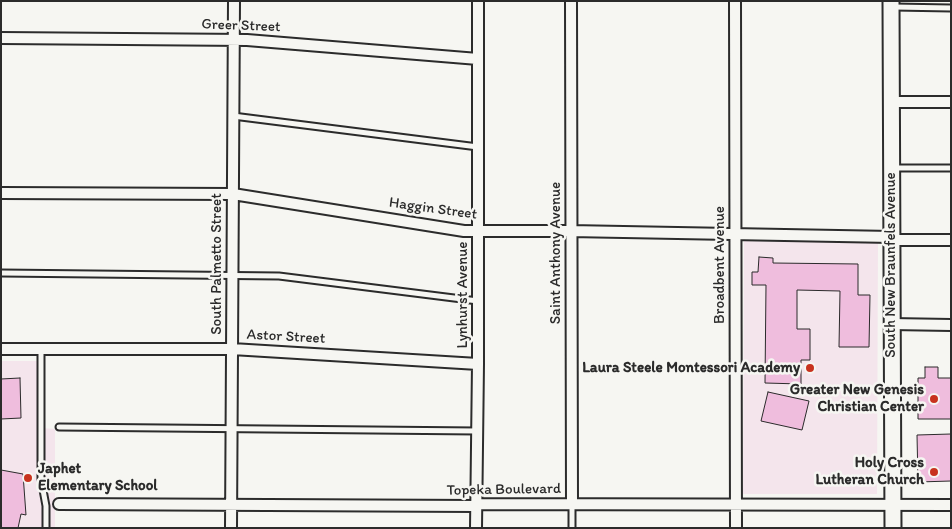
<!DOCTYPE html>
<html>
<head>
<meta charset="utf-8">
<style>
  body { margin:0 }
  #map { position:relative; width:952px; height:529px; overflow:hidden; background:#f6f6f2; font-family:Itim,sans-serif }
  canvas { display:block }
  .frame { position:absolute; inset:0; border:2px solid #2b2b2b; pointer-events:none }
</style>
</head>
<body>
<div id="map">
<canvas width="952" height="529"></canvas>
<div class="frame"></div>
</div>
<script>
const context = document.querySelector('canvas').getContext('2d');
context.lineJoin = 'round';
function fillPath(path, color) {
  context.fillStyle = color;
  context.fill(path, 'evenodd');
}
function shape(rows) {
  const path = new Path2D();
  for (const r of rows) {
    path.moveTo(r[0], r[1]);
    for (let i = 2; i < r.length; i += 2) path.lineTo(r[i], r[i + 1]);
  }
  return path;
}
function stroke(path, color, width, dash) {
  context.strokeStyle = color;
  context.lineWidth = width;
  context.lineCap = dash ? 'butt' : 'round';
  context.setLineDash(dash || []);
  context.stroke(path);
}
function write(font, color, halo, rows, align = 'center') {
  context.font = font + ' Itim,sans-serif';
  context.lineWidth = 5;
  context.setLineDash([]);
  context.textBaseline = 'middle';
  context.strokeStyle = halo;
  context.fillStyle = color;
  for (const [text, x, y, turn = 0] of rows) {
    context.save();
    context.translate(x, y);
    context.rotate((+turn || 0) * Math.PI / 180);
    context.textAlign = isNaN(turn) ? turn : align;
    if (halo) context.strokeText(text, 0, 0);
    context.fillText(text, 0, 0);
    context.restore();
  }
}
fillPath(shape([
  [744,241,878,242,877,494,743,494],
  [1,361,41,361,41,428,55,429,55,528,1,528]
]), '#f4e5ec');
const building = shape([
  [759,257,773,258,773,263,858,264,858,295,870,295,869,347,839,347,840,291,797,290,797,329,810,329,810,360,801,360,801,384,765,383,766,285,752,285,752,272,758,272,759,257],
  [925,367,938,367,938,378,951,378,951,419,918,419,918,378,925,378,925,367],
  [20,378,21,418,1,419,1,379,20,378],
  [768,392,809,401,802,430,761,421,768,392],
  [951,434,951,481,918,482,917,435,951,434],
  [1,470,23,474,26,515,21,514,18,528,1,528,1,470]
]);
fillPath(building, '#efbddd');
stroke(building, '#2b2b2b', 1);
const lane = shape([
  [894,7,951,8],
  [233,116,478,147],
  [894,168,951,168],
  [1,273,279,276,478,301],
  [41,349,41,479,46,506,46,528],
  [59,427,477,431],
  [572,528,572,504]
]);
const street = shape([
  [571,1,572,504],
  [735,1,736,528],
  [1,38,247,40,478,59],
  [891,102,951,102],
  [1,193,233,194,464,231,570,231,892,237],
  [892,240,951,240],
  [891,324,951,325],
  [1,349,232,349,478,364],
  [59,504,476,506,478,504,951,505],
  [231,528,234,1],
  [476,528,478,364,478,1]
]);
const secondary = shape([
  [891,1,893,528]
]);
stroke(lane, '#2b2b2b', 9);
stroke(street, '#2b2b2b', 14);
stroke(secondary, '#2b2b2b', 19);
stroke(lane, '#f6f6f2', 5);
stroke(street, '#f6f6f2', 10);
stroke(secondary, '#f6f6f2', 15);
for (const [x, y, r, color] of [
  [810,368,5,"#c8321e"],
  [934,399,5,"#c8321e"],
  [934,472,5,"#c8321e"],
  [28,478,5,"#c8321e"]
]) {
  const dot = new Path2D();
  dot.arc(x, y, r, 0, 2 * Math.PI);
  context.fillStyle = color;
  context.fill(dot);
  stroke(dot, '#f6f6f2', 2);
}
write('15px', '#2b2b2b', '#f6f6f2', [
  ["Greer Street",241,26,2],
  ["Haggin Street",433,209,8],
  ["Saint Anthony Avenue",556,253,-90],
  ["South Palmetto Street",217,264,-90],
  ["Broadbent Avenue",720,265,-90],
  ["South New Braunfels Avenue",891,265,-90],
  ["Lynhurst Avenue",463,295,-90],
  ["Astor Street",286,337,3],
  ["Topeka Boulevard",504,490,-1]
]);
write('bold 15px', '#2b2b2b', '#f6f6f2', [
  ["Laura Steele Montessori Academy",800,368],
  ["Greater New Genesis",924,390],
  ["Christian Center",924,407],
  ["Holy Cross",924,463],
  ["Lutheran Church",924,480],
  ["Japhet",38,469,"left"],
  ["Elementary School",38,486,"left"]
], 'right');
</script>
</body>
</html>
